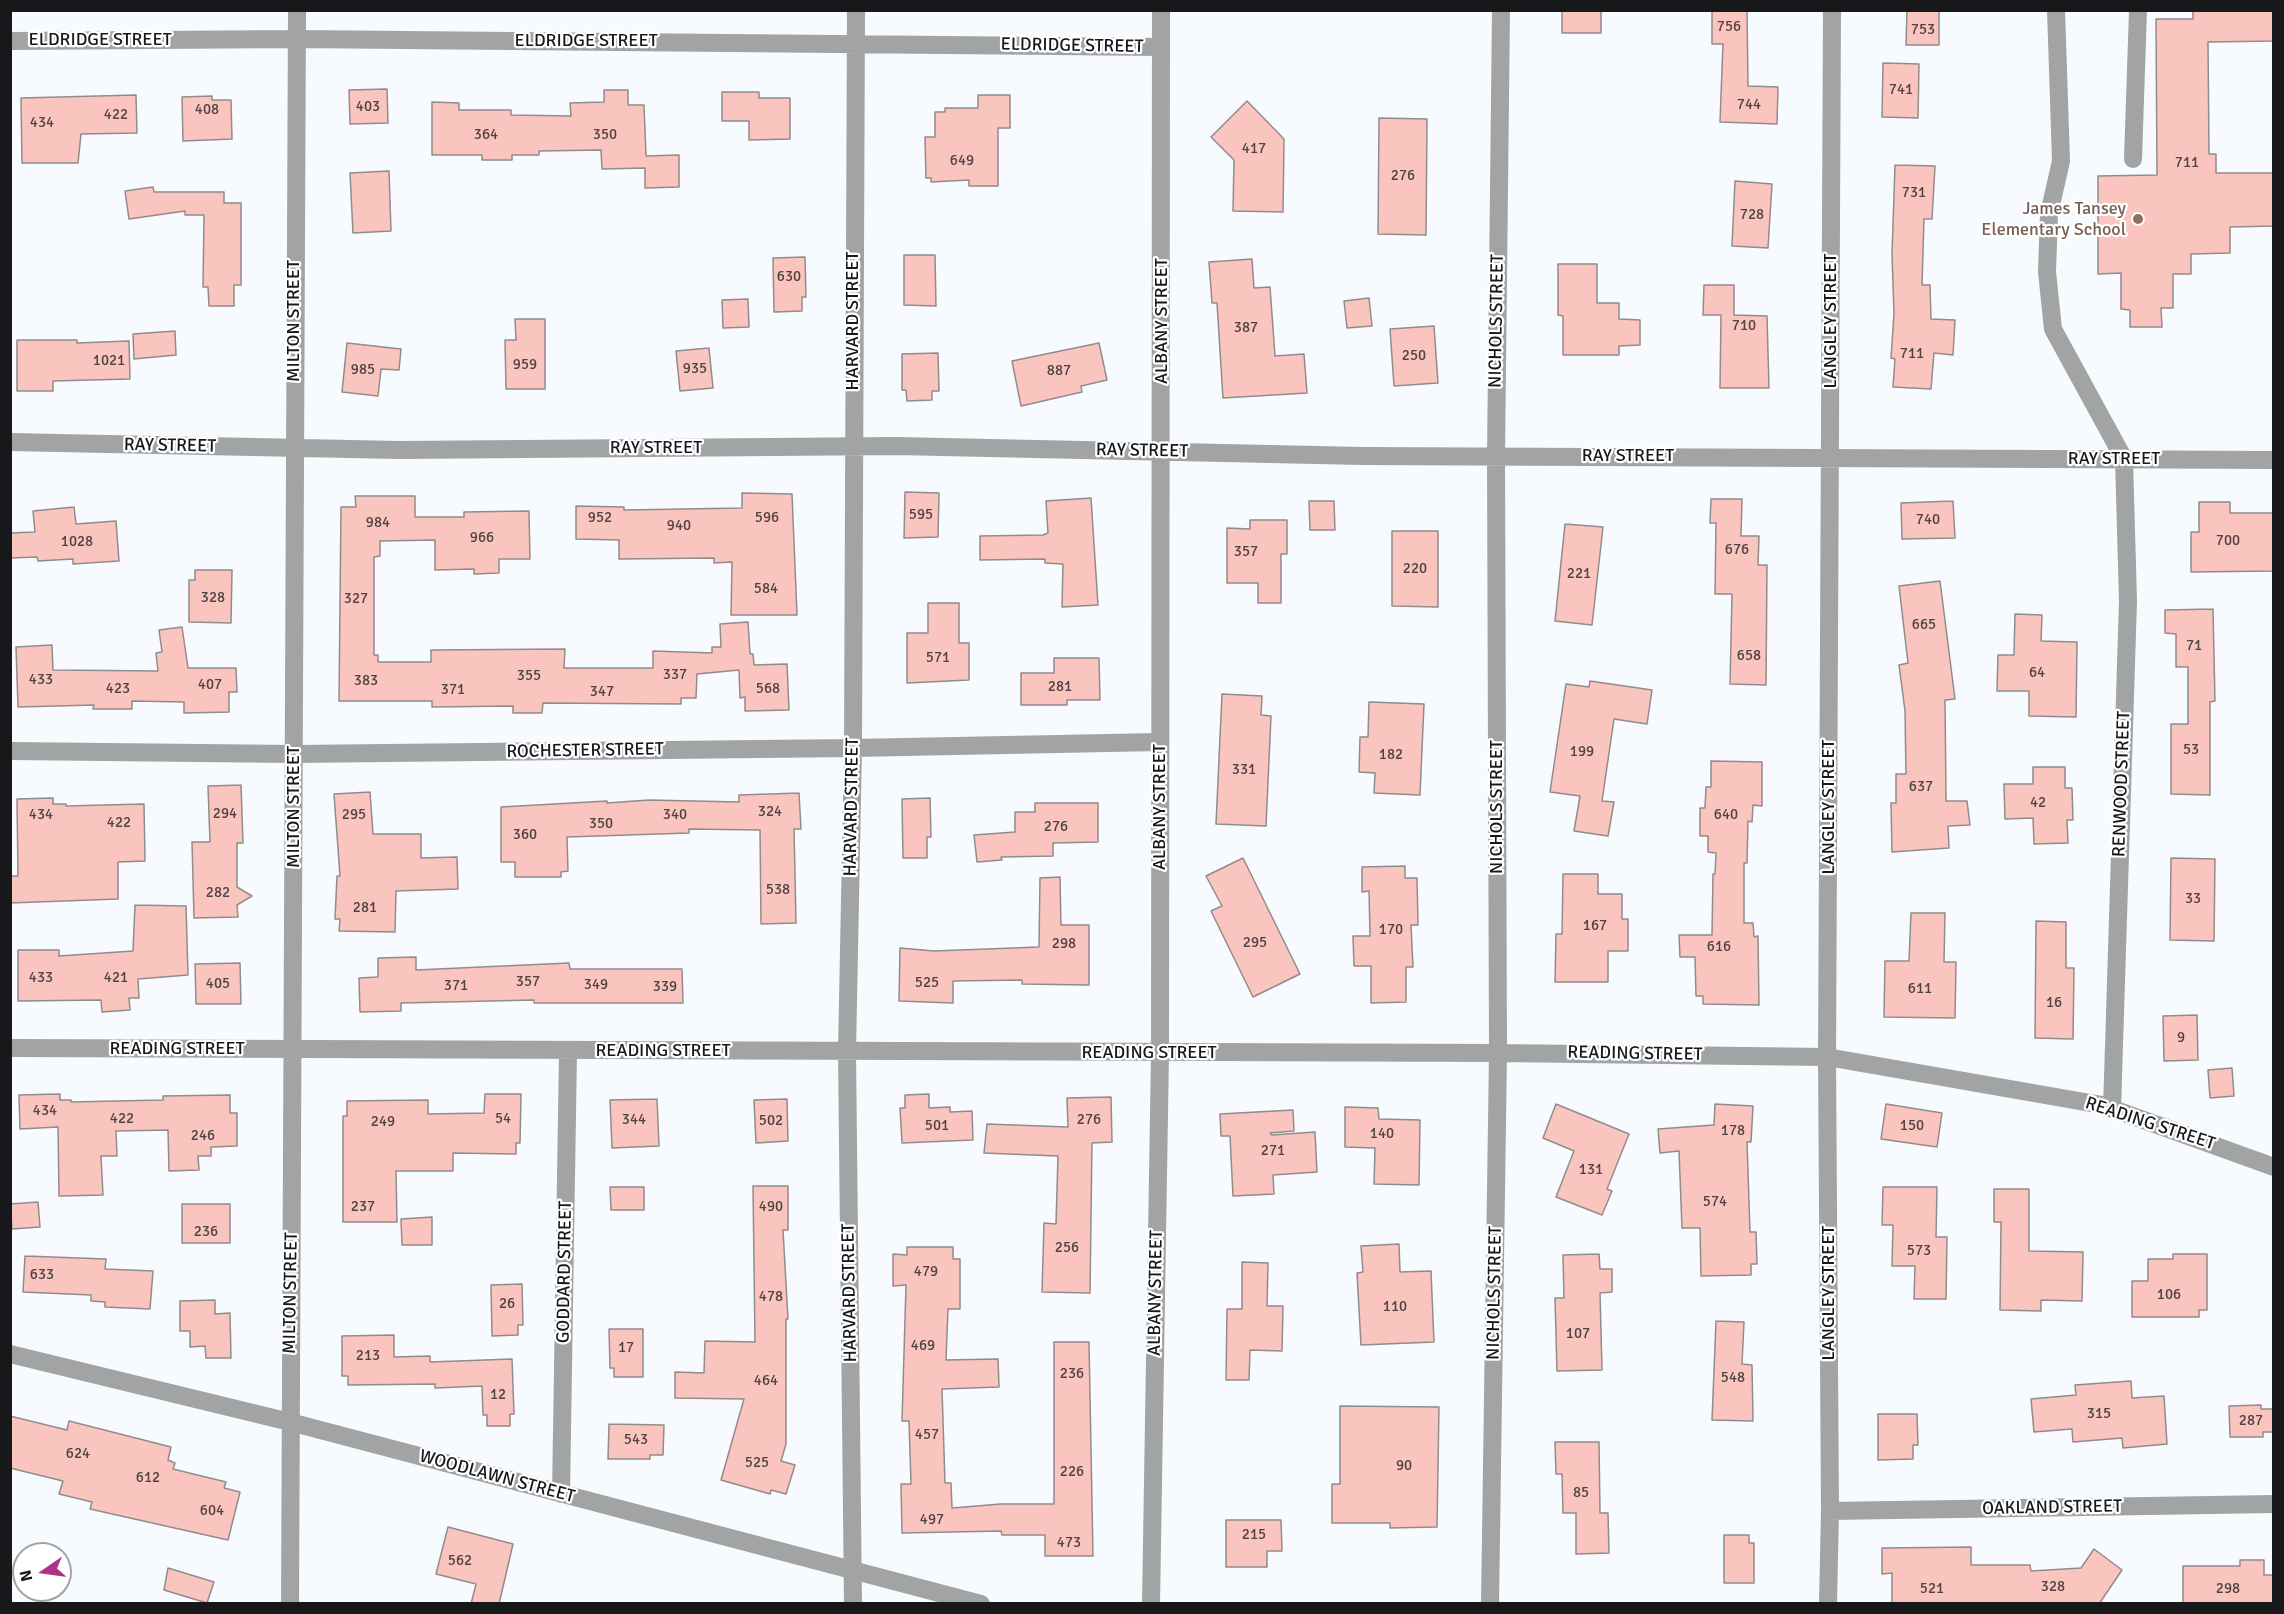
<!DOCTYPE html>
<html>
<head>
<meta charset="utf-8">
<style>
  body { margin:0 }
  #map { position:relative; width:2284px; height:1614px; overflow:hidden; background:#f7fafe; font-family:Signika,sans-serif }
  canvas { display:block }
  .frame { position:absolute; inset:0; border:12px solid #161819; pointer-events:none }
  .north { position:absolute; left:12px; top:1542px; width:60px; height:60px; box-sizing:border-box; background:#fff; border:2px solid #a2a3a3; border-radius:50%; rotate:257deg; font-size:16px; font-weight:700; line-height:24px; text-align:center; color:#161819 }
  .north::after { content:''; display:block; margin:auto; width:21px; height:27px; background:#ad3387; clip-path:polygon(50% 0,100% 100%,50% 72%,0 100%) }
</style>
</head>
<body>
<div id="map">
<canvas width="2284" height="1614"></canvas>
<div class="frame"></div>
<div class="north">N</div>
</div>
<script>
const context = document.querySelector('canvas').getContext('2d');
context.lineJoin = 'round';
function fillPath(path, color) {
  context.fillStyle = color;
  context.fill(path, 'evenodd');
}
function shape(rows) {
  const path = new Path2D();
  for (const r of rows) {
    path.moveTo(r[0], r[1]);
    for (let i = 2; i < r.length; i += 2) path.lineTo(r[i], r[i + 1]);
  }
  return path;
}
function stroke(path, color, width, dash) {
  context.strokeStyle = color;
  context.lineWidth = width;
  context.lineCap = dash ? 'butt' : 'round';
  context.setLineDash(dash || []);
  context.stroke(path);
}
function write(font, color, halo, rows, align = 'center') {
  context.font = font + ' Signika,sans-serif';
  context.lineWidth = 4.5;
  context.setLineDash([]);
  context.textBaseline = 'middle';
  context.strokeStyle = halo;
  context.fillStyle = color;
  for (const [text, x, y, turn = 0] of rows) {
    context.save();
    context.translate(x, y);
    context.rotate((+turn || 0) * Math.PI / 180);
    context.textAlign = isNaN(turn) ? turn : align;
    if (halo) context.strokeText(text, 0, 0);
    context.fillText(text, 0, 0);
    context.restore();
  }
}
const building = shape([
  [1562,10,1601,10,1601,33,1562,33,1562,10],
  [1712,10,1747,10,1748,86,1778,87,1777,124,1720,122,1723,44,1712,44,1712,10],
  [1907,10,1939,10,1939,45,1906,45,1907,10],
  [2274,10,2274,41,2208,42,2209,154,2216,154,2216,173,2274,173,2274,226,2230,227,2230,253,2191,254,2191,274,2173,274,2173,308,2161,308,2162,327,2130,327,2130,310,2121,309,2121,273,2098,274,2098,176,2157,175,2156,19,2193,19,2193,11,2274,10],
  [1883,63,1919,64,1918,118,1882,117,1883,63],
  [387,89,388,123,350,124,349,90,387,89],
  [604,90,628,90,628,105,644,105,646,156,679,155,679,187,645,188,645,168,602,169,601,150,539,151,539,155,512,155,512,160,482,160,482,155,432,155,432,102,459,103,459,110,511,110,511,115,571,116,570,103,604,102,604,90],
  [722,92,759,92,759,98,790,98,790,139,749,140,749,121,722,121,722,92],
  [136,95,137,133,81,134,78,163,22,163,21,98,136,95],
  [978,95,1010,95,1010,128,998,128,998,186,969,186,969,180,931,182,931,178,926,178,925,137,935,137,935,112,945,112,945,108,978,108,978,95],
  [212,96,212,100,231,100,232,139,183,141,182,97,212,96],
  [1247,101,1284,139,1283,212,1233,211,1234,160,1211,137,1247,101],
  [1379,118,1427,119,1426,235,1378,234,1379,118],
  [1895,165,1935,166,1932,219,1924,219,1922,285,1930,285,1931,319,1955,320,1953,355,1934,353,1931,389,1893,387,1895,359,1891,358,1894,314,1892,255,1895,165],
  [389,171,391,231,353,233,350,173,389,171],
  [1735,181,1772,184,1768,248,1732,246,1735,181],
  [153,187,154,192,224,192,224,203,241,203,241,285,234,285,234,306,209,306,208,287,203,287,204,215,185,215,185,211,129,219,125,191,153,187],
  [904,255,935,255,936,306,904,305,904,255],
  [805,257,806,297,802,297,802,311,774,312,773,258,805,257],
  [1252,259,1254,288,1270,287,1275,356,1304,354,1307,393,1223,398,1217,303,1212,303,1209,262,1252,259],
  [1558,264,1597,264,1597,303,1619,303,1619,319,1640,320,1640,345,1619,346,1619,355,1563,355,1563,316,1558,315,1558,264],
  [1704,285,1734,285,1734,315,1767,316,1769,388,1720,388,1721,315,1703,315,1704,285],
  [1369,298,1372,326,1347,328,1344,301,1369,298],
  [748,299,749,327,723,328,722,300,748,299],
  [515,319,545,319,545,389,506,389,505,340,516,340,515,319],
  [1434,326,1438,383,1394,386,1390,329,1434,326],
  [175,331,176,355,134,359,133,334,175,331],
  [17,340,77,340,77,343,129,341,130,379,53,381,53,391,17,391,17,340],
  [347,343,401,349,399,370,381,369,378,396,342,392,347,343],
  [1099,343,1107,380,1081,386,1082,392,1021,406,1012,361,1099,343],
  [709,348,713,388,680,391,676,351,709,348],
  [938,353,939,391,932,391,932,400,907,401,906,390,902,390,902,354,938,353],
  [905,492,939,493,938,537,904,538,905,492],
  [742,493,792,494,797,615,731,615,732,562,714,563,714,558,619,559,619,540,576,539,576,506,624,507,624,510,742,508,742,493],
  [355,496,415,496,415,517,464,517,464,512,529,511,530,559,499,559,499,573,474,574,474,569,435,570,435,540,380,541,380,556,374,557,374,655,378,655,378,662,431,662,431,650,565,649,564,668,653,668,653,651,712,653,712,647,721,647,720,624,748,622,750,654,753,654,754,665,787,664,789,710,745,711,745,697,740,698,739,670,697,674,696,698,681,698,681,704,543,703,542,713,513,713,513,706,432,707,432,701,339,701,341,507,356,507,355,496],
  [1091,498,1098,605,1062,607,1063,564,1045,563,1045,559,980,560,980,536,1043,535,1048,533,1046,501,1091,498],
  [1711,499,1742,499,1741,536,1759,536,1758,565,1767,565,1766,685,1730,684,1732,594,1715,594,1716,523,1710,523,1711,499],
  [1309,501,1334,501,1335,530,1310,530,1309,501],
  [1953,501,1955,538,1902,539,1901,503,1953,501],
  [2199,502,2230,502,2230,513,2274,513,2274,571,2191,572,2191,532,2199,532,2199,502],
  [74,507,76,524,116,521,119,561,73,564,73,559,38,561,37,557,10,558,10,533,35,532,33,511,74,507],
  [1250,520,1287,520,1287,554,1281,554,1281,603,1258,603,1258,583,1227,583,1227,528,1250,529,1250,520],
  [1565,524,1603,527,1592,625,1555,621,1565,524],
  [1392,531,1438,531,1438,607,1392,606,1392,531],
  [195,570,232,570,231,623,189,622,189,580,195,580,195,570],
  [1940,581,1955,699,1945,700,1946,801,1967,801,1970,825,1948,826,1949,848,1892,852,1891,803,1896,803,1896,774,1906,774,1905,711,1899,665,1908,663,1899,586,1940,581],
  [928,603,959,603,959,643,969,643,969,680,907,683,907,633,928,633,928,603],
  [2213,609,2215,701,2210,702,2210,795,2171,794,2171,724,2188,724,2188,667,2176,667,2176,634,2165,633,2165,610,2213,609],
  [2015,614,2042,615,2041,641,2077,642,2076,717,2029,716,2029,691,1997,691,1998,655,2014,655,2015,614],
  [182,627,188,668,236,668,237,692,229,692,229,712,184,713,184,702,132,701,132,709,93,709,94,705,18,707,16,647,52,645,53,670,158,671,156,653,162,652,159,630,182,627],
  [1054,658,1099,658,1100,700,1067,700,1067,705,1021,705,1021,673,1054,673,1054,658],
  [1590,681,1652,690,1647,724,1614,719,1602,801,1614,802,1608,836,1574,831,1580,796,1550,792,1566,684,1589,687,1590,681],
  [1222,694,1262,696,1261,715,1271,716,1266,826,1216,824,1222,694],
  [1369,702,1424,704,1420,795,1374,793,1375,773,1359,772,1360,737,1368,737,1369,702],
  [1711,761,1762,762,1762,806,1753,805,1752,822,1748,821,1747,863,1744,863,1744,923,1753,923,1754,937,1758,936,1759,1005,1703,1004,1703,996,1696,996,1695,957,1680,957,1679,935,1712,935,1713,874,1715,874,1716,853,1708,852,1708,836,1700,836,1700,808,1705,808,1706,787,1711,787,1711,761],
  [2033,767,2065,767,2065,788,2072,788,2073,820,2067,820,2068,843,2034,844,2033,818,2005,819,2004,784,2033,784,2033,767],
  [241,785,243,843,237,843,237,887,252,896,237,905,238,917,194,918,192,842,210,842,208,786,241,785],
  [370,792,373,834,421,834,421,858,457,857,458,889,396,891,395,932,339,931,340,919,335,919,337,876,340,876,334,794,370,792],
  [799,793,801,829,794,829,796,923,761,924,760,830,689,829,689,833,567,837,568,871,561,872,561,877,515,877,515,862,501,862,501,807,607,801,607,803,649,800,739,802,739,795,799,793],
  [53,798,53,804,66,804,66,806,144,804,145,861,118,862,118,899,10,903,10,876,18,876,17,799,53,798],
  [930,798,931,837,927,837,927,858,903,858,902,799,930,798],
  [1035,803,1098,803,1098,842,1053,843,1053,856,1001,857,1002,860,977,862,974,835,1015,832,1015,812,1035,812,1035,803],
  [1243,858,1300,974,1253,997,1211,911,1222,906,1206,876,1243,858],
  [2171,858,2215,859,2214,941,2170,940,2171,858],
  [1405,866,1405,878,1417,878,1418,925,1411,925,1413,967,1406,967,1406,1002,1371,1003,1371,966,1354,966,1353,936,1370,936,1369,891,1362,892,1362,867,1405,866],
  [1563,874,1598,874,1598,894,1622,894,1622,919,1628,919,1628,951,1608,951,1608,982,1555,982,1556,934,1562,934,1563,874],
  [1060,877,1061,925,1089,925,1089,985,1022,984,1022,980,953,981,953,1003,899,1001,900,948,934,951,1039,947,1040,878,1060,877],
  [135,905,186,906,188,975,138,979,139,998,129,998,130,1010,102,1012,101,1000,18,1001,18,950,59,950,59,956,133,951,135,905],
  [1911,913,1945,913,1944,962,1956,962,1955,1018,1884,1017,1885,961,1909,961,1911,913],
  [2036,921,2066,922,2066,968,2074,968,2073,1039,2035,1038,2036,921],
  [416,957,416,970,569,963,570,969,682,969,683,1003,534,1003,534,1000,401,1003,401,1011,360,1012,359,978,378,977,378,958,416,957],
  [240,963,241,1004,196,1004,195,964,240,963],
  [2197,1015,2198,1060,2164,1061,2163,1016,2197,1015],
  [2232,1068,2234,1096,2210,1098,2208,1070,2232,1068],
  [60,1094,60,1100,71,1100,71,1102,163,1100,163,1096,230,1095,230,1113,237,1113,237,1146,211,1147,211,1156,198,1156,199,1170,169,1171,168,1130,116,1131,117,1156,101,1156,103,1195,59,1196,58,1127,20,1129,19,1095,60,1094],
  [485,1094,521,1094,520,1143,516,1143,516,1154,453,1153,453,1171,396,1171,397,1222,343,1222,343,1116,347,1116,347,1101,428,1100,428,1114,484,1113,485,1094],
  [929,1094,929,1108,950,1107,950,1112,972,1111,973,1140,902,1143,900,1108,905,1108,905,1095,929,1094],
  [1111,1097,1112,1142,1092,1143,1090,1293,1042,1292,1044,1223,1056,1224,1058,1156,984,1153,987,1124,1068,1127,1067,1098,1111,1097],
  [657,1099,659,1146,612,1148,610,1100,657,1099],
  [787,1099,788,1141,756,1143,754,1100,787,1099],
  [1556,1104,1629,1134,1607,1189,1612,1191,1602,1215,1556,1197,1574,1151,1543,1138,1556,1104],
  [1715,1104,1753,1106,1751,1142,1747,1142,1750,1232,1756,1232,1757,1264,1751,1264,1751,1275,1701,1276,1700,1228,1682,1228,1679,1151,1660,1153,1658,1129,1714,1125,1715,1104],
  [1886,1104,1942,1113,1937,1147,1881,1139,1886,1104],
  [1345,1107,1378,1108,1379,1119,1420,1120,1419,1185,1374,1184,1375,1148,1345,1147,1345,1107],
  [1293,1110,1294,1131,1270,1133,1272,1135,1315,1132,1317,1172,1273,1175,1274,1194,1233,1196,1230,1136,1221,1136,1220,1114,1293,1110],
  [753,1186,788,1186,788,1230,783,1230,788,1319,786,1319,786,1444,781,1461,795,1465,786,1494,771,1490,770,1494,721,1480,744,1399,675,1398,675,1372,704,1373,705,1341,755,1342,753,1186],
  [610,1187,644,1187,644,1210,611,1210,610,1187],
  [1883,1187,1937,1187,1936,1237,1947,1237,1946,1299,1914,1299,1915,1266,1892,1266,1893,1225,1882,1225,1883,1187],
  [1994,1189,2029,1189,2029,1251,2083,1252,2082,1301,2041,1300,2041,1311,2000,1310,2001,1222,1994,1222,1994,1189],
  [38,1202,40,1227,12,1229,10,1204,38,1202],
  [182,1204,230,1204,230,1243,182,1243,182,1204],
  [432,1217,432,1245,402,1245,401,1219,432,1217],
  [1399,1244,1400,1272,1431,1271,1434,1342,1361,1345,1357,1273,1363,1272,1361,1246,1399,1244],
  [907,1247,953,1247,953,1259,960,1259,960,1309,948,1309,946,1360,998,1359,999,1387,942,1389,945,1483,951,1483,952,1508,1001,1504,1054,1504,1054,1342,1089,1342,1093,1556,1045,1556,1045,1535,1002,1535,1001,1531,902,1533,901,1484,911,1484,909,1421,902,1421,906,1285,893,1286,893,1254,907,1255,907,1247],
  [1599,1254,1600,1269,1612,1269,1612,1292,1600,1293,1602,1370,1557,1371,1555,1298,1564,1298,1563,1255,1599,1254],
  [2173,1254,2207,1254,2207,1310,2199,1310,2199,1317,2132,1317,2132,1281,2148,1281,2148,1259,2173,1259,2173,1254],
  [25,1256,106,1259,105,1269,153,1271,150,1309,105,1307,105,1302,91,1301,91,1295,23,1292,25,1256],
  [1242,1262,1268,1263,1267,1306,1283,1306,1282,1351,1250,1350,1249,1380,1226,1380,1227,1309,1242,1309,1242,1262],
  [522,1284,523,1325,518,1325,518,1335,492,1336,491,1285,522,1284],
  [215,1300,215,1314,230,1313,231,1358,206,1358,205,1346,190,1347,190,1331,180,1331,180,1301,215,1300],
  [1716,1321,1744,1322,1742,1364,1752,1365,1753,1421,1712,1420,1716,1321],
  [609,1329,643,1329,643,1377,614,1377,614,1368,610,1368,609,1329],
  [394,1335,394,1357,430,1356,430,1362,512,1359,514,1414,510,1414,510,1426,487,1426,487,1415,483,1415,482,1386,435,1388,435,1384,348,1385,348,1376,342,1376,342,1336,394,1335],
  [2131,1381,2132,1398,2164,1396,2167,1444,2123,1448,2122,1438,2073,1442,2072,1429,2034,1432,2031,1399,2076,1395,2075,1385,2131,1381],
  [2261,1405,2261,1409,2274,1409,2274,1432,2263,1432,2263,1437,2230,1437,2229,1406,2261,1405],
  [1340,1406,1439,1407,1437,1527,1390,1528,1390,1523,1332,1523,1332,1484,1340,1484,1340,1406],
  [1878,1414,1917,1414,1918,1445,1913,1445,1913,1459,1878,1460,1878,1414],
  [10,1416,67,1430,69,1421,171,1447,168,1460,175,1463,173,1469,226,1482,224,1488,240,1492,228,1540,90,1509,92,1502,59,1494,63,1481,10,1468,10,1416],
  [609,1424,664,1425,663,1455,650,1455,650,1459,608,1459,609,1424],
  [1555,1442,1599,1442,1600,1513,1608,1513,1609,1553,1576,1554,1576,1513,1563,1513,1562,1474,1556,1474,1555,1442],
  [1226,1520,1281,1520,1282,1551,1267,1551,1267,1567,1226,1567,1226,1520],
  [448,1527,513,1544,499,1604,471,1604,476,1584,436,1574,448,1527],
  [1724,1535,1749,1535,1749,1543,1754,1543,1754,1583,1724,1583,1724,1535],
  [1971,1547,1971,1565,2030,1565,2031,1571,2081,1568,2094,1549,2122,1570,2099,1604,1892,1604,1892,1573,1882,1574,1882,1548,1971,1547],
  [2240,1560,2264,1560,2264,1575,2273,1575,2273,1604,2183,1604,2183,1566,2240,1566,2240,1560],
  [168,1568,214,1582,207,1603,164,1590,168,1568]
]);
fillPath(building, '#fbc5bf');
stroke(building, '#928b8b', 1.5);
stroke(shape([
  [2056,10,2061,161,2049,214,2047,272,2053,329,2124,459,2128,601,2112,1109],
  [10,41,296,39,1161,47],
  [2133,159,2138,10],
  [10,442,399,450,896,446,1363,456,2274,460],
  [10,751,294,754,853,748,1160,742],
  [10,1048,1498,1053,1827,1057,2102,1105,2274,1167],
  [10,1354,290,1422,981,1604],
  [561,1494,568,1051],
  [1830,1511,2274,1504],
  [290,1604,297,10],
  [853,1604,847,1052,853,748,856,10],
  [1151,1604,1160,1053,1161,10],
  [1490,1604,1498,1053,1496,456,1501,10],
  [1828,1604,1830,1511,1827,1057,1832,10]
]), '#a1a4a2', 18);
for (const [x, y, r, color] of [
  [2138,219,6,"#8d6e63"]
]) {
  const dot = new Path2D();
  dot.arc(x, y, r, 0, 2 * Math.PI);
  context.fillStyle = color;
  context.fill(dot);
  stroke(dot, '#fff', 2);
}
write('15px', '#4f4342', null, [
  ["756",1729,27],
  ["753",1923,30],
  ["741",1901,90],
  ["744",1749,105],
  ["403",368,107],
  ["408",207,110],
  ["422",116,115],
  ["434",42,123],
  ["364",486,135],
  ["350",605,135],
  ["417",1254,149],
  ["649",962,161],
  ["711",2187,163],
  ["276",1403,176],
  ["731",1914,193],
  ["728",1752,215],
  ["630",789,277],
  ["710",1744,326],
  ["387",1246,328],
  ["711",1912,354],
  ["250",1414,356],
  ["1021",109,361],
  ["959",525,365],
  ["935",695,369],
  ["985",363,370],
  ["887",1059,371],
  ["595",921,515],
  ["952",600,518],
  ["596",767,518],
  ["740",1928,520],
  ["984",378,523],
  ["940",679,526],
  ["966",482,538],
  ["700",2228,541],
  ["1028",77,542],
  ["676",1737,550],
  ["357",1246,552],
  ["220",1415,569],
  ["221",1579,574],
  ["584",766,589],
  ["328",213,598],
  ["327",356,599],
  ["665",1924,625],
  ["71",2194,646],
  ["658",1749,656],
  ["571",938,658],
  ["64",2037,673],
  ["337",675,675],
  ["355",529,676],
  ["433",41,680],
  ["383",366,681],
  ["407",210,685],
  ["281",1060,687],
  ["423",118,689],
  ["568",768,689],
  ["371",453,690],
  ["347",602,692],
  ["53",2191,750],
  ["199",1582,752],
  ["182",1391,755],
  ["331",1244,770],
  ["637",1921,787],
  ["42",2038,803],
  ["324",770,812],
  ["294",225,814],
  ["434",41,815],
  ["295",354,815],
  ["340",675,815],
  ["640",1726,815],
  ["422",119,823],
  ["350",601,824],
  ["276",1056,827],
  ["360",525,835],
  ["538",778,890],
  ["282",218,893],
  ["33",2193,899],
  ["281",365,908],
  ["167",1595,926],
  ["170",1391,930],
  ["295",1255,943],
  ["298",1064,944],
  ["616",1719,947],
  ["433",41,978],
  ["421",116,978],
  ["357",528,982],
  ["525",927,983],
  ["405",218,984],
  ["349",596,985],
  ["371",456,986],
  ["339",665,987],
  ["611",1920,989],
  ["16",2054,1003],
  ["9",2181,1038],
  ["434",45,1111],
  ["422",122,1119],
  ["54",503,1119],
  ["344",634,1120],
  ["276",1089,1120],
  ["502",771,1121],
  ["249",383,1122],
  ["501",937,1126],
  ["150",1912,1126],
  ["178",1733,1131],
  ["140",1382,1134],
  ["246",203,1136],
  ["271",1273,1151],
  ["131",1591,1170],
  ["574",1715,1202],
  ["237",363,1207],
  ["490",771,1207],
  ["236",206,1232],
  ["256",1067,1248],
  ["573",1919,1251],
  ["479",926,1272],
  ["633",42,1275],
  ["106",2169,1295],
  ["478",771,1297],
  ["26",507,1304],
  ["110",1395,1307],
  ["107",1578,1334],
  ["469",923,1346],
  ["17",626,1348],
  ["213",368,1356],
  ["236",1072,1374],
  ["548",1733,1378],
  ["464",766,1381],
  ["12",498,1395],
  ["315",2099,1414],
  ["287",2251,1421],
  ["457",927,1435],
  ["543",636,1440],
  ["624",78,1454],
  ["525",757,1463],
  ["90",1404,1466],
  ["226",1072,1472],
  ["612",148,1478],
  ["85",1581,1493],
  ["604",212,1511],
  ["497",932,1520],
  ["215",1254,1535],
  ["473",1069,1543],
  ["562",460,1561],
  ["328",2053,1587],
  ["521",1932,1589],
  ["298",2228,1589]
]);
write('18px', '#161819', '#fff', [
  ["ELDRIDGE STREET",100,40],
  ["ELDRIDGE STREET",586,41],
  ["ELDRIDGE STREET",1072,46,1],
  ["MILTON STREET",294,321,-90],
  ["HARVARD STREET",853,321,-90],
  ["ALBANY STREET",1162,321,-90],
  ["NICHOLS STREET",1497,321,-89],
  ["LANGLEY STREET",1831,321,-90],
  ["RAY STREET",170,446,1],
  ["RAY STREET",656,448],
  ["RAY STREET",1142,451,1],
  ["RAY STREET",1628,456],
  ["RAY STREET",2114,459],
  ["ROCHESTER STREET",585,751,-1],
  ["RENWOOD STREET",2122,784,-88],
  ["MILTON STREET",294,807,-90],
  ["HARVARD STREET",852,807,-89],
  ["ALBANY STREET",1160,807,-90],
  ["NICHOLS STREET",1497,807,-90],
  ["LANGLEY STREET",1829,807,-90],
  ["READING STREET",177,1049],
  ["READING STREET",663,1051],
  ["READING STREET",1149,1053],
  ["READING STREET",1635,1054,1],
  ["READING STREET",2150,1124,18],
  ["GODDARD STREET",565,1272,-89],
  ["MILTON STREET",291,1293,-89],
  ["HARVARD STREET",850,1293,-91],
  ["ALBANY STREET",1156,1293,-89],
  ["NICHOLS STREET",1495,1293,-89],
  ["LANGLEY STREET",1829,1293,-90],
  ["WOODLAWN STREET",497,1477,15],
  ["OAKLAND STREET",2052,1508,-1]
]);
write('18px', '#785e54', '#fff', [
  ["James Tansey",2126,209],
  ["Elementary School",2126,230]
], 'right');
</script>
</body>
</html>
